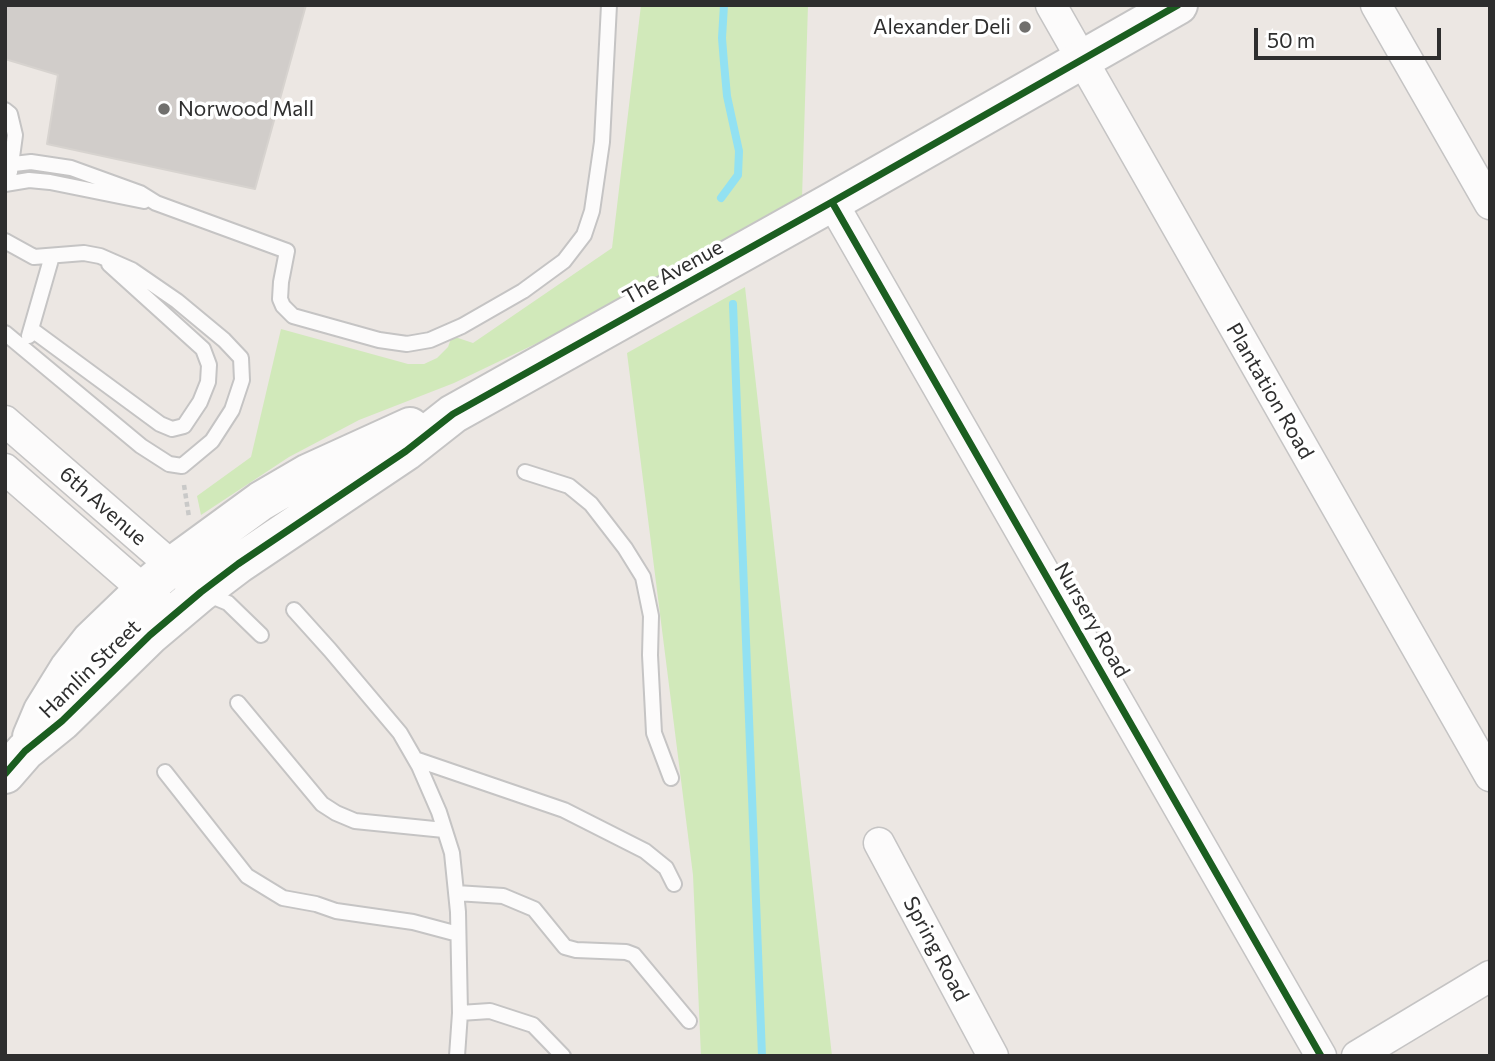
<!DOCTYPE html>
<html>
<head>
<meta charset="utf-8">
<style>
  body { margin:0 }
  #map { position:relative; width:1495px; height:1061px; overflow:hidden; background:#ece7e3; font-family:Commissioner,sans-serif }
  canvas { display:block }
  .frame { position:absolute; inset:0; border:7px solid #2e2e2e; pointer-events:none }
  .scale { position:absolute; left:1254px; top:28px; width:187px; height:32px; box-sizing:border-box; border:4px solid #2e2e2e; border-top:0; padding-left:9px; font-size:21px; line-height:24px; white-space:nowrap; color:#2e2e2e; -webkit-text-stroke:5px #fff; paint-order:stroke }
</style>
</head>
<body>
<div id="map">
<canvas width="1495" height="1061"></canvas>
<div class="frame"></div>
<div class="scale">50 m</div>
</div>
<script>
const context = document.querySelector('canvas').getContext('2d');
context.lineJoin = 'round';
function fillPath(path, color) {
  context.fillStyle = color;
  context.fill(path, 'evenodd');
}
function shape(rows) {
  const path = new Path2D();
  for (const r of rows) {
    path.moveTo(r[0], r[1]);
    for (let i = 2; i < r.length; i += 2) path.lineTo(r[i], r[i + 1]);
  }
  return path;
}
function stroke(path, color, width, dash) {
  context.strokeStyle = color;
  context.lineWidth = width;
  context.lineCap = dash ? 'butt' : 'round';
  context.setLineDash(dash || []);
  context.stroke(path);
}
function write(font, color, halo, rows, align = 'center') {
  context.font = font + ' Commissioner,sans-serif';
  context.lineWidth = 7;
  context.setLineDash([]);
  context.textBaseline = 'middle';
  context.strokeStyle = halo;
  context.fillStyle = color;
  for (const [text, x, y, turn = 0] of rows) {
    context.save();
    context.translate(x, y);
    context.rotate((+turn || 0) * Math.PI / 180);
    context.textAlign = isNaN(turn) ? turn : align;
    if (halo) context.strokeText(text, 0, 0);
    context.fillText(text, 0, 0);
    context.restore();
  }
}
fillPath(shape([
  [641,5,808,5,802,198,629,299,454,383,359,420,289,457,201,515,197,496,251,457,281,329,408,364,424,364,437,358,448,347,452,336,473,343,612,248],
  [745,287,793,713,832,1056,701,1056,693,875,627,353]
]), '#d1e9ba');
stroke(shape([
  [721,198,738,175,739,151,727,96,724,63,722,38,724,5],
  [733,304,762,1056]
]), '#92e1f2', 8);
const building = shape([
  [5,5,306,5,255,189,47,144,58,75,5,59,5,5]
]);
fillPath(building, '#d1cdca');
stroke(building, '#d7d3cf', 2);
const lane = shape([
  [5,110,10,114,15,135,10,172],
  [5,165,31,162,71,168,140,193,156,203,287,251,281,282,280,299,283,306,293,316,379,340,407,344,430,340,462,326,523,291,564,261,584,235,592,211,602,142,609,5],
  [5,184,29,180,50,182,144,201],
  [5,241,34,257,84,253,100,256,132,270,177,301,224,340,241,358,242,380,232,410,212,441,182,466,169,464,141,446,5,333],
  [31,329,160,424,172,429,184,426,200,402,208,382,209,365,203,349,109,264],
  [29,336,52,256],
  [525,472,569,486,591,504,625,548,643,577,651,616,650,655,654,733,671,778],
  [204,593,228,603,261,635],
  [294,610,330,650,400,733,419,766,439,812,452,853,458,912,460,1013,457,1056],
  [238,703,322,804,336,813,355,821,444,830],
  [415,759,564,810,645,851,666,868,674,884],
  [165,772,247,876,283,898,316,904,336,911,413,922,458,934],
  [456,893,503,896,534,909,565,947,576,950,626,952,634,955,689,1021],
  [460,1013,490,1011,533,1025,563,1056]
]);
const street = shape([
  [1051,5,1490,776],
  [1376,5,1490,204],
  [832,202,1321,1056],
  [5,421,187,579],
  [5,469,161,605],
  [879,843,993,1056],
  [1357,1056,1490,976]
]);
const secondary = shape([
  [32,737,43,711,69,669,91,641,145,589,172,566,261,501,309,473,410,427],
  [5,774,25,751,62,721,150,635,201,592,238,564,406,451,453,414,832,202,1178,5]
]);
stroke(lane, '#c5c4c4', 18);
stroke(street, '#c5c4c4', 33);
stroke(secondary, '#c5c4c4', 42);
stroke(shape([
  [184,485,189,517]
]), '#c9c9c8', 4.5, [5, 3.5]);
stroke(lane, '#fcfbfb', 14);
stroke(street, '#fcfbfb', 30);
stroke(secondary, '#fcfbfb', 38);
stroke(shape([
  [832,202,1321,1056],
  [5,774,25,751,62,721,150,635,201,592,238,564,406,451,453,414,832,202,1178,5]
]), '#1b5e20', 7);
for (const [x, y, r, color] of [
  [1025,27,7,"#706f6d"],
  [164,109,7,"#706f6d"]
]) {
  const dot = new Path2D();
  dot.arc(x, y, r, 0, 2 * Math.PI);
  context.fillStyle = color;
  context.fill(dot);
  stroke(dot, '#fff', 2.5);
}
write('21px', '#2e2e2e', '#fff', [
  ["Alexander Deli",1011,27],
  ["Norwood Mall",178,109,"left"]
], 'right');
write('21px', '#2e2e2e', '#fff', [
  ["The Avenue",673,272,-29],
  ["Plantation Road",1270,391,60],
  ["6th Avenue",103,506,41],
  ["Nursery Road",1092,620,60],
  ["Hamlin Street",90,669,-44],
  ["Spring Road",936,949,62]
]);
</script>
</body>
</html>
